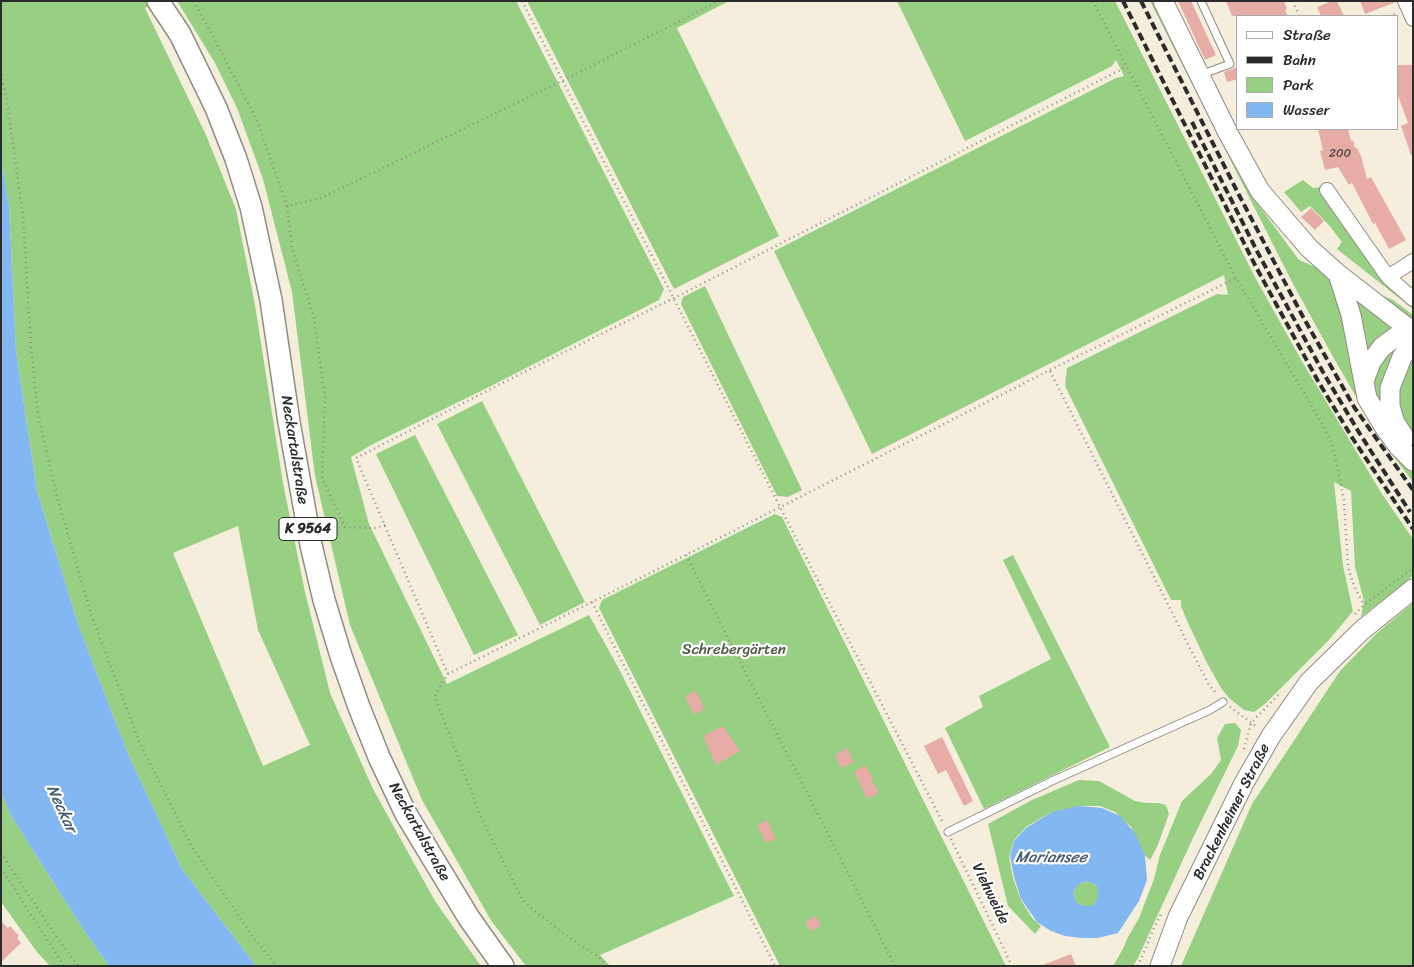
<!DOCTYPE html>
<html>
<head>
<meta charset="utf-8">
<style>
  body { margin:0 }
  #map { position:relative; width:1414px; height:967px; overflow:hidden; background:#f6eedd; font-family:Sriracha,sans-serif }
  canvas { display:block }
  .frame { position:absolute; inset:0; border:2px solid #2b2b2b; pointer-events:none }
  .legend { position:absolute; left:1236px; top:15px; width:162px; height:115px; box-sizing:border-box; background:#fff; border:1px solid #aaa; margin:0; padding:6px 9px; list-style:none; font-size:15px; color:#2b2b2b }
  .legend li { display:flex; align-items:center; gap:10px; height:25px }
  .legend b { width:25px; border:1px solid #aaa }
</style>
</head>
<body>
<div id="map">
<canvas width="1414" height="967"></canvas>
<div class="frame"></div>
<ul class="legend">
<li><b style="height:6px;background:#fff"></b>Straße</li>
<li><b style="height:6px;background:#2b2b2b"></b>Bahn</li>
<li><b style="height:14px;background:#97d083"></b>Park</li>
<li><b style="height:14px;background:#83b7f1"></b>Wasser</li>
</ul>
</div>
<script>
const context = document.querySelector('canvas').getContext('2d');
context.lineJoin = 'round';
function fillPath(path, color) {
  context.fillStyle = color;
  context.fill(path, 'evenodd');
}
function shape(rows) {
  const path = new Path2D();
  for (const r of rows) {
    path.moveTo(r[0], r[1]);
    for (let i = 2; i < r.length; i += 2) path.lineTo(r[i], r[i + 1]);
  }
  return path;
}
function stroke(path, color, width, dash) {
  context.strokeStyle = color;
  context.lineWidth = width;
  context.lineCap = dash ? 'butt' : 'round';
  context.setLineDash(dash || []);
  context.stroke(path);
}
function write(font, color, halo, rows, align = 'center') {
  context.font = font + ' Sriracha,sans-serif';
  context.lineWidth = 4.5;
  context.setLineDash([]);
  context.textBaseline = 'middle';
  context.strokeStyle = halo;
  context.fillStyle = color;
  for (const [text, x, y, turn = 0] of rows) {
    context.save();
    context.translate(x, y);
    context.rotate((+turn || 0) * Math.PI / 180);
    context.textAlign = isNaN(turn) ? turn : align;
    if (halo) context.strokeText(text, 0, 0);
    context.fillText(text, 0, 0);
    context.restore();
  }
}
fillPath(shape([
  [1,1,156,1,145,8,206,135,236,209,255,305,283,483,305,592,330,693,373,789,435,901,481,966,256,966,182,869,128,754,79,627,37,491,16,351,9,207,1,159],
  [238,526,258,630,310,745,263,766,173,553],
  [177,1,516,1,664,289,659,300,487,388,373,444,351,457,369,524,447,684,589,615,618,667,734,896,600,955,610,966,526,966,492,922,422,800,350,625,315,476,292,292,263,179,237,108,215,63],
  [527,1,729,1,677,28,779,236,674,289],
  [897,1,1115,1,1256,279,1303,363,1382,494,1413,539,1413,576,1361,617,1364,601,1355,567,1351,491,1334,482,1343,566,1353,611,1329,640,1266,703,1254,712,1244,710,1229,698,1221,688,1207,663,1188,623,1181,606,1181,600,1171,600,1065,386,1067,368,1217,294,1228,295,1224,275,872,454,774,251,1116,78,1124,76,1116,60,1112,66,965,141],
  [1150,1,1156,1,1175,43,1248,191,1299,260,1393,300,1413,315,1413,482,1381,440,1332,355,1292,282],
  [1303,180,1313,188,1321,187,1413,303,1413,309,1337,249,1342,242,1328,224,1310,206,1301,212,1284,192],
  [705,286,802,490,788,497,777,496,681,304,683,297],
  [482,401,585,602,540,625,437,424],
  [415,435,518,635,474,655,376,454],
  [775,514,782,517,1006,966,780,966,599,608,602,600],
  [1013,555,1110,747,984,809,945,728,983,707,979,696,1051,659,1003,560],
  [1413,603,1413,966,1181,966,1252,804,1340,671,1377,633],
  [1235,723,1241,730,1238,746,1192,840,1138,958,1133,966,1113,966,1124,947,1127,939,1139,918,1154,879,1160,855,1182,801,1211,774,1221,760,1217,738,1225,724],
  [1079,780,1099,781,1135,801,1147,803,1158,803,1166,805,1169,814,1157,847,1150,860,1145,855,1131,827,1115,812,1100,806,1080,806,1050,813,1026,827,1014,840,1009,857,1013,878,1021,900,1032,918,1041,926,1035,934,1008,906,988,824,1032,800],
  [1,793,11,816,87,935,109,966,50,966,37,952,1,902],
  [1086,881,1095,884,1097,887,1099,893,1097,900,1092,906,1084,906,1076,902,1073,893,1078,885]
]), '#97d083');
fillPath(shape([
  [1,159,9,207,16,351,37,491,79,627,128,754,182,869,256,966,109,966,87,935,11,816,1,793],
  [1078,806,1102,808,1120,816,1135,833,1145,855,1147,880,1139,901,1118,933,1098,938,1082,938,1065,936,1051,931,1037,922,1021,899,1014,877,1010,856,1014,841,1026,828,1052,812],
  [1086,881,1095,884,1097,887,1098,893,1097,900,1092,906,1084,906,1076,902,1073,893,1078,885]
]), '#83b7f1');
fillPath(shape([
  [1178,1,1191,1,1216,55,1205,60],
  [1226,1,1284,1,1287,9,1285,10,1288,16,1232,16],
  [1332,1,1337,1,1344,16,1321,16,1317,7],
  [1360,1,1396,1,1396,2,1365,14],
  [1398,65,1413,65,1413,155,1411,155,1401,126,1408,123,1398,96],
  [1238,67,1238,79,1227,82,1224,72],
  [1318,129,1348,129,1351,141,1353,140,1355,148,1357,148,1361,156,1367,179,1371,177,1406,240,1389,249,1375,223,1373,224,1352,183,1349,185,1338,167,1325,170,1320,151,1323,150],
  [1311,208,1324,221,1315,230,1301,217],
  [696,691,704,709,694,715,685,696],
  [723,726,740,751,716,765,703,736],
  [942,737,973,801,964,806,946,770,938,774,924,746],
  [847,748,854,762,841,768,835,755],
  [865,765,873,778,871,779,879,793,867,799,854,772],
  [767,820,776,839,766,843,757,825],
  [816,916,821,926,810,931,805,922],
  [1,921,8,928,10,926,19,936,17,938,21,943,1,962],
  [1071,954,1076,966,1043,966,1043,965]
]), '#e6aca5');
const lane = shape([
  [1200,75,1230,64,1201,1],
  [948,832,1054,780,1210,710,1223,702]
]);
const street = shape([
  [1405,1,1413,19],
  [1327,190,1388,277,1413,299],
  [1388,277,1413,261]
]);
const secondary = shape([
  [1163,1,1228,133,1260,191,1309,248,1338,274,1413,332],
  [1338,274,1351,315,1367,398,1385,428,1398,446,1413,461],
  [1364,381,1371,362,1382,347,1397,336,1409,329],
  [1405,438,1395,423,1390,406,1390,388,1402,357,1413,343],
  [1160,966,1178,917,1244,783,1271,736,1309,682,1361,631,1413,589]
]);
const primary = shape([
  [158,1,180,34,216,108,236,159,251,207,271,300,289,422,311,545,324,600,341,656,359,707,379,757,406,814,469,918,503,966]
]);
stroke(lane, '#908c84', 9);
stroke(street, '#908c84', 16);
stroke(secondary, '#908c84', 21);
stroke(primary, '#908c84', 24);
stroke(shape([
  [194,1,256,118,287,206],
  [522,1,780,507,943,823],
  [1093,1,1236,278,1323,425,1333,447,1344,500,1348,568,1354,586,1364,605],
  [1293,1,1299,16],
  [1389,16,1397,13],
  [1,74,8,108,23,216,31,346,38,415,58,500,91,614,139,741,192,847,253,937,277,966],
  [1050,371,1197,662,1209,685,1217,694],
  [385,525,376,528,345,527,322,478,325,398,314,318,292,248,287,206,321,198,562,81,719,1],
  [686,555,895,966],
  [592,602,775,966],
  [1355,614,1364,605,1413,568],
  [448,674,356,458,516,376,674,298,1126,67],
  [1230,707,1257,727],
  [1244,749,1251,723,1281,692],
  [951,839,1012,966],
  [1,853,56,936,78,966],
  [1,868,64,966],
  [607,966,599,957,578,944,533,910,522,899,481,817,435,697,441,684,448,674,686,555,1050,370,1236,278],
  [1138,966,1154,928,1161,914]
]), '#908c84', 2.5, [1, 4]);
stroke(lane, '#fff', 7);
stroke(street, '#fff', 14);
stroke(secondary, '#fff', 19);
stroke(primary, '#fff', 21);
stroke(shape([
  [1123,1,1256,267,1318,381,1353,439,1413,529],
  [1141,1,1239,195,1302,315,1354,407,1413,490],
  [1192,122,1258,253,1324,374,1360,434,1410,512]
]), '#2b2b2b', 4, [8, 4]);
write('12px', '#5a4b4a', null, [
  ["200",1340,154]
]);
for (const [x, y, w] of [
  [308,529,58]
]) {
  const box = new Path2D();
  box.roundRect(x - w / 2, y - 11.5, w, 23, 4);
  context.fillStyle = '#fff';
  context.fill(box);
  stroke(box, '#2b2b2b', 1);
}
write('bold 14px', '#2b2b2b', null, [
  ["K 9564",308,529]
]);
write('15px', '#2b2b2b', '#fff', [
  ["Neckartalstraße",294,450,81],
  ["Brackenheimer Straße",1232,812,-63],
  ["Neckartalstraße",419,832,61],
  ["Viehweide",990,894,64]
]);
write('15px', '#4b5d45', '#fff', [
  ["Schrebergärten",734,650]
]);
write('italic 16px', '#4a5c70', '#fff', [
  ["Neckar",61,809,65],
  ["Mariansee",1051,858]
]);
</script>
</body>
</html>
